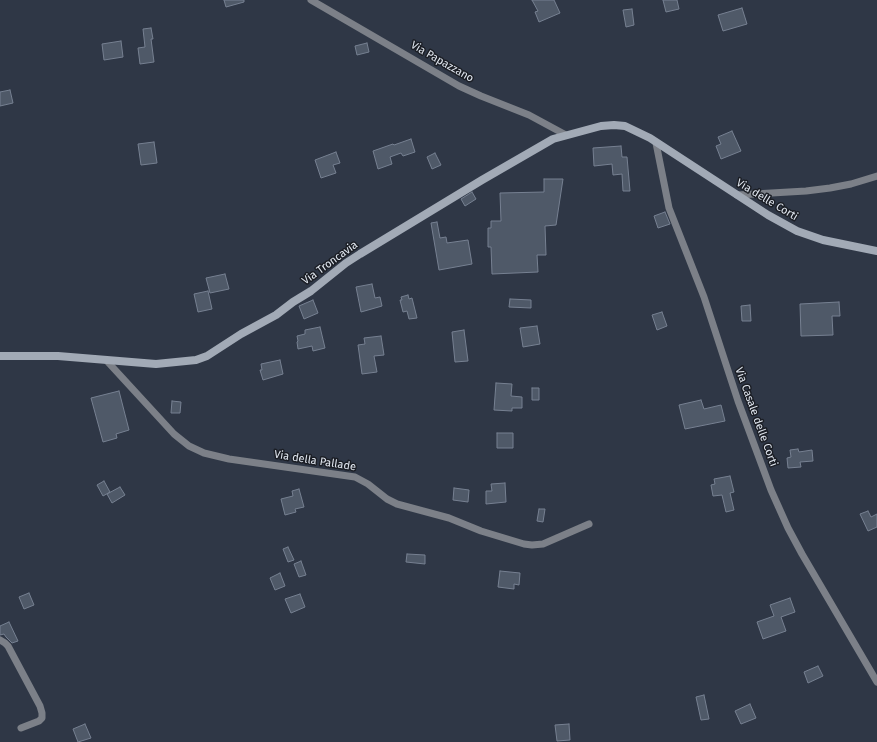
<!DOCTYPE html>
<html>
<head>
<meta charset="utf-8">
<style>
  body { margin:0 }
  canvas { display:block; background:#2f3746 }
</style>
</head>
<body>
<canvas width="877" height="742"></canvas>
<script>
const context = document.querySelector('canvas').getContext('2d');
context.lineJoin = 'round';
function fillPath(path, color) {
  context.fillStyle = color;
  context.fill(path, 'evenodd');
}
function shape(rows) {
  const path = new Path2D();
  for (const r of rows) {
    path.moveTo(r[0], r[1]);
    for (let i = 2; i < r.length; i += 2) path.lineTo(r[i], r[i + 1]);
  }
  return path;
}
function stroke(path, color, width, dash) {
  context.strokeStyle = color;
  context.lineWidth = width;
  context.lineCap = dash ? 'butt' : 'round';
  context.setLineDash(dash || []);
  context.stroke(path);
}
function write(font, color, halo, rows, align = 'center') {
  context.font = font + ' "Fira Sans",sans-serif';
  context.lineWidth = 3;
  context.setLineDash([]);
  context.textBaseline = 'middle';
  context.strokeStyle = halo;
  context.fillStyle = color;
  for (const [text, x, y, turn = 0] of rows) {
    context.save();
    context.translate(x, y);
    context.rotate((+turn || 0) * Math.PI / 180);
    context.textAlign = isNaN(turn) ? turn : align;
    if (halo) context.strokeText(text, 0, 0);
    context.fillText(text, 0, 0);
    context.restore();
  }
}
const building = shape([
  [224,0,244,0,244,2,226,7,224,0],
  [532,0,554,0,560,13,539,22,535,12,538,11,532,0],
  [663,0,677,0,679,9,666,12,663,0],
  [742,8,747,24,723,31,718,15,742,8],
  [632,9,634,25,626,27,623,10,632,9],
  [151,28,153,39,151,39,154,62,140,64,138,48,145,47,143,29,151,28],
  [121,41,123,57,104,60,102,44,121,41],
  [367,43,369,52,357,55,355,46,367,43],
  [10,90,13,103,0,106,0,92,10,90],
  [732,131,741,151,721,159,716,146,721,144,718,137,732,131],
  [411,139,415,152,403,156,401,153,390,157,392,164,378,169,373,151,393,144,394,145,411,139],
  [154,142,157,163,141,165,138,144,154,142],
  [621,146,622,157,627,157,630,191,623,191,622,174,613,175,612,164,594,166,593,148,621,146],
  [336,152,340,163,333,165,336,173,321,178,315,160,336,152],
  [435,153,441,165,432,169,427,157,435,153],
  [544,179,563,179,556,225,545,226,546,255,537,255,538,272,492,274,491,247,488,247,488,228,491,228,491,221,501,221,500,193,544,192,544,179],
  [472,192,476,199,465,206,461,199,472,192],
  [665,212,670,224,658,228,654,216,665,212],
  [437,222,440,238,446,237,447,243,468,240,472,264,439,270,431,223,437,222],
  [225,274,229,289,210,293,206,278,225,274],
  [372,284,375,298,380,297,382,306,361,312,356,287,372,284],
  [208,291,212,309,198,312,194,294,208,291],
  [408,295,409,299,412,298,417,318,409,319,407,311,403,312,400,300,402,300,401,297,408,295],
  [510,299,531,300,531,308,509,307,510,299],
  [313,300,318,313,304,319,299,306,313,300],
  [839,302,840,316,832,316,833,335,801,336,800,304,839,302],
  [750,305,751,321,742,321,741,306,750,305],
  [662,312,667,326,657,330,652,315,662,312],
  [537,326,540,344,523,347,520,328,537,326],
  [320,327,325,348,313,351,312,346,298,349,297,342,298,341,297,336,305,334,305,330,320,327],
  [464,330,468,361,455,362,452,332,464,330],
  [381,336,384,355,374,356,377,372,362,374,358,345,365,344,364,338,381,336],
  [280,360,283,374,263,380,260,370,262,370,261,364,280,360],
  [496,383,512,384,511,396,522,397,522,408,512,408,512,411,494,410,496,383],
  [532,388,539,388,539,400,532,400,532,388],
  [119,391,129,430,116,434,117,438,103,442,91,398,119,391],
  [701,400,704,409,721,405,725,421,685,429,679,405,701,400],
  [172,401,181,402,180,413,171,413,172,401],
  [497,433,513,433,513,448,497,448,497,433],
  [798,449,799,452,812,450,813,461,800,462,801,467,788,468,787,458,791,457,790,450,798,449],
  [730,476,734,492,730,493,734,510,726,512,722,495,713,496,711,485,715,484,714,479,730,476],
  [104,481,110,492,103,496,97,485,104,481],
  [505,483,506,502,486,504,486,491,492,491,491,484,505,483],
  [120,487,125,495,112,503,107,494,120,487],
  [454,488,469,490,468,502,453,500,454,488],
  [299,489,304,507,295,509,296,512,285,515,281,499,293,496,292,491,299,489],
  [539,509,545,509,543,522,537,521,539,509],
  [868,511,871,517,877,514,877,527,868,531,860,514,868,511],
  [288,547,294,560,288,562,283,549,288,547],
  [407,554,425,555,425,564,406,562,407,554],
  [301,561,306,575,299,577,294,564,301,561],
  [500,571,520,573,519,585,514,584,514,589,498,587,500,571],
  [280,573,285,586,275,590,270,578,280,573],
  [29,593,34,605,24,609,19,597,29,593],
  [300,594,305,607,291,613,285,599,300,594],
  [790,598,795,612,781,617,786,631,763,639,757,622,774,616,770,605,790,598],
  [9,622,18,641,12,643,6,637,4,634,0,635,0,626,9,622],
  [818,666,823,676,808,683,804,672,818,666],
  [704,695,709,719,701,720,696,697,704,695],
  [750,704,756,718,741,724,735,711,750,704],
  [85,724,91,738,78,742,73,729,85,724],
  [569,724,570,740,557,741,555,725,569,724]
]);
fillPath(building, '#4f5968');
stroke(building, '#768091', 1);
stroke(shape([
  [311,0,459,86,481,96,529,115,566,135],
  [656,143,669,208,704,297,738,401,771,490,788,528,802,554,877,682],
  [737,195,806,191,830,188,851,184,877,176],
  [106,360,174,434,189,446,204,453,229,459,355,477,368,484,387,499,397,504,449,518,481,531,524,544,532,545,543,544,589,524],
  [0,640,5,643,8,646,40,706,42,713,42,718,39,721,21,728]
]), '#7c8088', 7);
stroke(shape([
  [0,356,58,356,156,364,196,360,207,356,241,334,276,315,293,302,311,291,346,263,360,254,482,180,553,139,601,126,614,125,625,126,650,138,768,215,797,231,823,240,877,251]
]), '#a2aab6', 8);
write('11px', '#e0e6ef', '#1b1e25', [
  ["Via Papazzano",442,62,30],
  ["Via delle Corti",767,200,31],
  ["Via Troncavia",330,263,-36],
  ["Via Casale delle Corti",756,417,70],
  ["Via della Pallade",315,461,9]
]);
</script>
</body>
</html>
